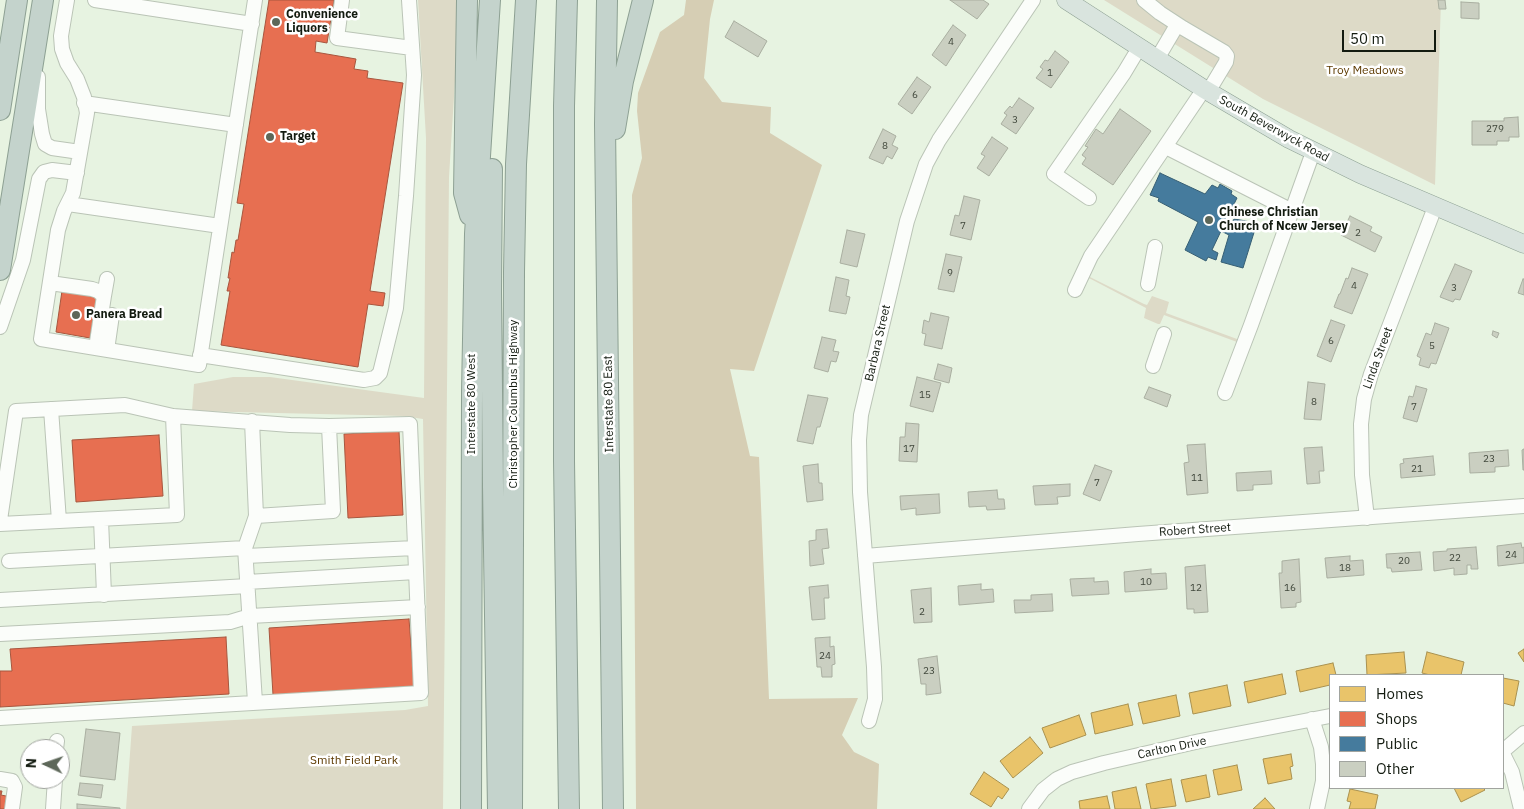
<!DOCTYPE html>
<html>
<head>
<meta charset="utf-8">
<style>
  body { margin:0 }
  #map { position:relative; width:1524px; height:809px; overflow:hidden; background:#e7f3e1; font-family:"IBM Plex Sans",sans-serif }
  canvas { display:block }
  .legend { position:absolute; left:1329px; top:674px; width:175px; height:115px; box-sizing:border-box; background:#fff; border:1px solid #a1a49f; margin:0; padding:6px 9px; list-style:none; font-size:15px; color:#131b10 }
  .legend li { display:flex; align-items:center; gap:10px; height:25px }
  .legend b { width:25px; border:1px solid #a1a49f }
  .north { position:absolute; left:20px; top:739px; width:50px; height:50px; box-sizing:border-box; background:#fff; border:1px solid #a1a49f; border-radius:50%; rotate:273deg; font-size:14px; font-weight:700; line-height:20px; text-align:center; color:#131b10 }
  .north::after { content:''; display:block; margin:auto; width:18px; height:22px; background:#5d6759; clip-path:polygon(50% 0,100% 100%,50% 72%,0 100%) }
  .scale { position:absolute; left:1342px; top:30px; width:94px; height:22px; box-sizing:border-box; border:2px solid #131b10; border-top:0; padding-left:6px; font-size:15px; line-height:18px; white-space:nowrap; color:#131b10; -webkit-text-stroke:4px #fff; paint-order:stroke }
</style>
</head>
<body>
<div id="map">
<canvas width="1524" height="809"></canvas>
<ul class="legend">
<li><b style="height:14px;background:#e9c46a"></b>Homes</li>
<li><b style="height:14px;background:#e76f51"></b>Shops</li>
<li><b style="height:14px;background:#457b9d"></b>Public</li>
<li><b style="height:14px;background:#cacfc1"></b>Other</li>
</ul>
<div class="north">N</div>
<div class="scale">50 m</div>
</div>
<script>
const context = document.querySelector('canvas').getContext('2d');
context.lineJoin = 'round';
function fillPath(path, color) {
  context.fillStyle = color;
  context.fill(path, 'evenodd');
}
function shape(rows) {
  const path = new Path2D();
  for (const r of rows) {
    path.moveTo(r[0], r[1]);
    for (let i = 2; i < r.length; i += 2) path.lineTo(r[i], r[i + 1]);
  }
  return path;
}
function stroke(path, color, width, dash) {
  context.strokeStyle = color;
  context.lineWidth = width;
  context.lineCap = dash ? 'butt' : 'round';
  context.setLineDash(dash || []);
  context.stroke(path);
}
function write(font, color, halo, rows, align = 'center') {
  context.font = font + ' "IBM Plex Sans",sans-serif';
  context.lineWidth = 5;
  context.setLineDash([]);
  context.textBaseline = 'middle';
  context.strokeStyle = halo;
  context.fillStyle = color;
  for (const [text, x, y, turn = 0] of rows) {
    context.save();
    context.translate(x, y);
    context.rotate((+turn || 0) * Math.PI / 180);
    context.textAlign = isNaN(turn) ? turn : align;
    if (halo) context.strokeText(text, 0, 0);
    context.fillText(text, 0, 0);
    context.restore();
  }
}
fillPath(shape([
  [418,0,460,0,449,177,443,809,126,809,132,726,405,710,428,706,423,419,404,416,192,411,194,384,233,377,270,377,424,398,426,138],
  [1104,0,1441,0,1435,185,1263,99],
  [1088,276,1144,304,1147,305,1152,296,1169,302,1166,313,1237,339,1238,340,1237,342,1164,315,1160,324,1158,324,1144,318,1146,308,1087,277]
]), '#dddac7');
fillPath(shape([
  [686,0,714,0,710,19,704,78,722,102,771,107,770,133,822,165,754,371,730,369,750,456,759,457,769,699,858,698,842,735,854,752,879,764,877,809,636,809,632,195,642,158,637,111,638,93,660,32,684,15]
]), '#d6ceb4');
const homes = shape([
  [1524,649,1524,662,1518,653,1524,649],
  [1404,652,1406,673,1367,675,1366,655,1404,652],
  [1427,652,1464,662,1461,675,1430,675,1422,673,1427,652],
  [1333,663,1336,675,1330,675,1330,685,1300,692,1296,671,1333,663],
  [1282,674,1286,694,1248,703,1244,682,1282,674],
  [1503,678,1519,681,1514,706,1503,703,1503,678],
  [1227,685,1231,706,1193,714,1189,693,1227,685],
  [1176,695,1180,716,1143,724,1138,703,1176,695],
  [1128,704,1133,725,1095,734,1091,713,1128,704],
  [1079,715,1086,735,1050,748,1042,728,1079,715],
  [1030,737,1043,753,1013,778,1000,761,1030,737],
  [1291,754,1293,766,1290,767,1292,779,1268,784,1263,759,1291,754],
  [1237,765,1242,790,1218,795,1213,770,1237,765],
  [984,772,1009,789,1002,799,998,796,991,807,970,794,984,772],
  [1206,775,1210,797,1186,802,1181,780,1206,775],
  [1171,779,1176,806,1151,809,1146,784,1171,779],
  [1136,787,1141,809,1115,809,1112,792,1136,787],
  [1454,788,1483,788,1485,790,1461,802,1454,788],
  [1350,789,1378,795,1375,809,1349,809,1351,802,1347,801,1350,789],
  [1107,796,1110,809,1080,809,1079,801,1107,796],
  [1265,798,1275,809,1253,809,1265,798]
]);
fillPath(homes, '#e9c46a');
stroke(homes, '#a9914f', 1);
const shops = shape([
  [269,0,334,0,327,43,316,41,315,52,356,59,354,69,368,71,367,78,403,83,370,291,385,293,383,306,368,304,358,367,221,345,230,291,227,291,230,278,228,278,232,252,234,253,236,240,238,240,244,204,237,203,269,0],
  [62,291,97,297,90,338,56,332,62,291],
  [399,431,403,515,348,518,344,434,399,431],
  [159,435,163,496,76,502,72,440,159,435],
  [409,619,414,686,273,695,269,628,409,619],
  [226,637,229,694,0,707,0,671,12,671,10,649,226,637],
  [0,791,2,791,1,795,11,797,9,809,0,809,0,791]
]);
fillPath(shops, '#e76f51');
stroke(shops, '#a7563e', 1);
const public = shape([
  [1160,173,1205,194,1212,185,1218,188,1220,184,1232,191,1231,194,1237,198,1224,224,1230,227,1234,219,1246,221,1256,226,1243,268,1221,262,1229,235,1221,231,1212,250,1218,253,1216,260,1208,257,1206,261,1185,250,1198,222,1158,201,1159,198,1150,195,1160,173]
]);
fillPath(public, '#457b9d');
stroke(public, '#365e73', 1);
const building = shape([
  [950,0,983,0,989,4,977,19,950,0],
  [1438,0,1445,0,1446,9,1439,9,1438,0],
  [1461,2,1479,3,1479,19,1461,18,1461,2],
  [734,21,767,41,758,57,725,37,734,21],
  [953,25,966,35,946,66,932,55,953,25],
  [1055,51,1069,62,1051,88,1036,78,1043,69,1040,67,1045,60,1048,61,1055,51],
  [917,77,931,87,912,114,898,104,917,77],
  [1019,98,1034,108,1016,134,1001,124,1007,115,1004,113,1010,106,1012,108,1019,98],
  [1120,109,1151,131,1113,185,1082,164,1086,158,1082,155,1088,147,1085,146,1096,129,1103,134,1120,109],
  [1518,117,1519,137,1509,137,1509,141,1497,141,1497,145,1472,145,1472,121,1504,121,1504,118,1518,117],
  [883,129,896,136,892,145,898,148,892,159,887,156,883,164,869,158,883,129],
  [992,137,1008,148,989,176,977,168,985,156,981,154,992,137],
  [964,196,980,200,971,240,950,235,955,215,959,216,964,196],
  [1350,216,1372,227,1370,231,1382,237,1375,252,1341,235,1350,216],
  [847,230,865,234,857,267,840,263,847,230],
  [946,254,962,257,954,292,938,289,946,254],
  [1455,264,1472,271,1460,300,1455,299,1453,302,1440,297,1455,264],
  [1352,268,1368,274,1352,314,1334,307,1339,294,1340,294,1346,278,1348,279,1352,268],
  [836,277,849,280,846,296,850,297,846,314,829,311,836,277],
  [1523,279,1524,279,1524,295,1518,293,1523,279],
  [931,313,949,317,942,349,924,345,926,334,922,333,924,320,929,322,931,313],
  [1331,320,1345,325,1331,362,1317,356,1331,320],
  [1435,323,1449,328,1436,364,1431,363,1429,368,1419,365,1421,358,1417,356,1426,333,1431,335,1435,323],
  [1493,331,1499,333,1497,338,1492,335,1493,331],
  [822,337,836,340,833,351,839,352,836,362,831,361,828,372,814,368,822,337],
  [938,364,952,368,949,383,934,379,938,364],
  [917,377,941,383,933,412,910,406,917,377],
  [1308,382,1325,384,1321,420,1304,419,1308,382],
  [1416,386,1427,389,1417,422,1403,418,1409,396,1413,397,1416,386],
  [1149,387,1171,395,1167,407,1144,398,1149,387],
  [808,395,828,398,820,427,817,427,813,444,797,441,808,395],
  [906,423,919,424,917,462,899,461,900,437,905,437,906,423],
  [1205,444,1208,493,1187,495,1184,463,1189,462,1187,445,1205,444],
  [1322,447,1324,471,1319,471,1320,483,1307,484,1304,448,1322,447],
  [1524,449,1524,470,1523,470,1522,450,1524,449],
  [1508,450,1509,466,1495,467,1495,472,1470,473,1469,453,1508,450],
  [1433,456,1435,475,1401,478,1400,464,1404,463,1403,459,1433,456],
  [818,464,819,483,822,483,823,500,807,502,803,466,818,464],
  [1095,465,1112,471,1100,501,1083,494,1095,465],
  [1271,471,1272,484,1253,485,1253,490,1237,491,1236,473,1271,471],
  [1070,484,1070,496,1057,497,1058,504,1035,505,1033,486,1070,484],
  [997,490,998,499,1004,499,1005,509,987,510,986,506,969,507,968,492,997,490],
  [939,494,940,513,916,515,916,508,901,510,900,496,939,494],
  [827,529,829,548,822,549,824,564,810,566,809,541,816,540,816,530,827,529],
  [1521,543,1522,548,1524,547,1524,563,1498,566,1497,546,1521,543],
  [1476,547,1478,569,1471,569,1471,565,1467,565,1467,574,1454,575,1454,568,1434,571,1433,552,1447,551,1447,549,1476,547],
  [1420,552,1422,570,1392,572,1391,568,1387,568,1386,554,1420,552],
  [1350,556,1350,561,1363,560,1364,575,1327,578,1325,558,1350,556],
  [1299,559,1301,602,1296,603,1296,607,1281,608,1279,573,1282,573,1282,561,1299,559],
  [1205,565,1208,612,1194,613,1194,609,1187,609,1185,567,1205,565],
  [1151,569,1151,574,1166,573,1167,589,1125,592,1124,572,1151,569],
  [1094,578,1094,582,1108,581,1109,594,1072,596,1070,579,1094,578],
  [981,584,981,590,993,589,994,602,959,605,958,586,981,584],
  [828,585,829,598,824,598,825,619,812,620,809,587,828,585],
  [931,588,932,622,914,623,911,590,931,588],
  [1052,594,1053,611,1015,613,1014,600,1031,600,1031,595,1052,594],
  [830,637,830,647,834,646,835,664,832,665,832,677,822,677,821,667,817,667,815,638,830,637],
  [937,656,941,693,926,695,926,684,921,684,918,659,937,656],
  [86,729,120,733,115,780,80,776,86,729],
  [80,783,103,785,101,798,78,795,80,783],
  [77,804,120,808,120,809,77,809,77,804]
]);
fillPath(building, '#cacfc1');
stroke(building, '#a9aea0', 1);
const minor = shape([
  [67,0,61,36,62,49,67,63,77,79,84,97,87,113,73,193,64,211,58,230,41,339,199,365,255,0],
  [95,0,252,24],
  [342,0,337,38,412,48],
  [1144,0,1160,13,1183,28,1224,52,1227,56,1226,62,1208,92],
  [1157,59,1177,25],
  [38,77,38,109,42,134,45,144,52,148,80,152],
  [84,103,236,125],
  [1166,147,1292,211],
  [1089,198,1054,174,1124,73,1139,48],
  [68,204,220,226],
  [50,283,92,289,98,291,104,296,96,348],
  [1148,284,1155,247],
  [1075,290,1091,256,1204,89],
  [104,296,107,279],
  [0,327,23,260,39,179,44,172,52,170,77,173],
  [107,350,112,315],
  [200,355,364,380,375,378,380,373,396,308,406,196,414,75,409,0],
  [1153,366,1164,334],
  [1225,393,1251,325,1313,152],
  [51,409,59,521],
  [252,421,256,516,245,548,255,702],
  [256,516,333,511,329,426],
  [1367,518,1362,475,1361,424,1364,399,1371,374,1435,207],
  [101,519,104,595],
  [0,520,16,411,125,405,173,416,290,425,329,426,410,424,421,693,0,718],
  [0,524,177,515,173,416],
  [246,556,415,548],
  [865,556,1138,534,1524,506],
  [9,561,245,548],
  [247,582,416,572],
  [0,600,248,586],
  [0,634,230,622,250,616,418,607],
  [1312,719,1321,747,1323,764,1323,781,1317,809],
  [869,721,875,699,874,667,860,492,859,440,861,415,907,221,926,164,939,140,1033,0],
  [56,749,57,741],
  [1503,751,1524,733],
  [1503,754,1512,772,1521,809],
  [0,779,12,781,15,787,12,809],
  [53,809,55,779],
  [1029,809,1043,790,1057,779,1072,772,1104,763,1200,741,1330,716]
]);
const major = shape([
  [1066,0,1204,89,1289,139,1360,174,1524,244]
]);
const highway = shape([
  [467,0,464,193,470,215],
  [567,0,564,106,564,461,569,809],
  [607,0,605,124,613,809],
  [0,110,17,0],
  [615,129,623,81,643,0],
  [492,169,491,292,493,486,498,809],
  [0,270,43,0],
  [471,809,472,392,475,234,490,0],
  [512,809,514,272,516,164,526,0]
]);
stroke(minor, '#bac4b6', 16);
stroke(major, '#8da093', 19);
stroke(highway, '#8da093', 22);
stroke(minor, '#fbfdfa', 14);
stroke(major, '#d9e4de', 18);
stroke(highway, '#c4d3cc', 20);
for (const [x, y, r, color] of [
  [276,22,5,"#5d6759"],
  [270,137,5,"#5d6759"],
  [1209,220,5,"#5d6759"],
  [76,315,5,"#5d6759"]
]) {
  const dot = new Path2D();
  dot.arc(x, y, r, 0, 2 * Math.PI);
  context.fillStyle = color;
  context.fill(dot);
  stroke(dot, '#fff', 2);
}
write('10px', '#41483c', null, [
  ["4",951,42],
  ["1",1050,73],
  ["6",915,95],
  ["3",1015,120],
  ["279",1495,129],
  ["8",885,146],
  ["7",963,226],
  ["2",1358,233],
  ["9",950,273],
  ["4",1354,286],
  ["3",1454,288],
  ["6",1331,341],
  ["5",1432,346],
  ["15",925,395],
  ["8",1314,402],
  ["7",1414,407],
  ["17",909,449],
  ["23",1489,459],
  ["21",1417,469],
  ["11",1197,478],
  ["7",1097,483],
  ["24",1511,555],
  ["22",1455,558],
  ["20",1404,561],
  ["18",1345,568],
  ["10",1146,582],
  ["12",1196,588],
  ["16",1290,588],
  ["2",922,612],
  ["24",825,656],
  ["23",929,671]
]);
write('bold 12px', '#131b10', '#fff', [
  ["Convenience",286,15],
  ["Liquors",286,29],
  ["Target",280,137],
  ["Chinese Christian",1219,213],
  ["Church of Ncew Jersey",1219,227],
  ["Panera Bread",86,315]
], 'left');
write('12px', '#5d3a00', '#fff', [
  ["Troy Meadows",1365,71],
  ["Smith Field Park",354,761]
]);
write('12px', '#131b10', '#fff', [
  ["South Beverwyck Road",1274,129,29],
  ["Barbara Street",878,343,-77],
  ["Linda Street",1378,358,-70],
  ["Interstate 80 West",472,404,-90],
  ["Christopher Columbus Highway",514,404,-90],
  ["Interstate 80 East",609,404,-91],
  ["Robert Street",1195,530,-4],
  ["Carlton Drive",1172,748,-12]
]);
</script>
</body>
</html>
